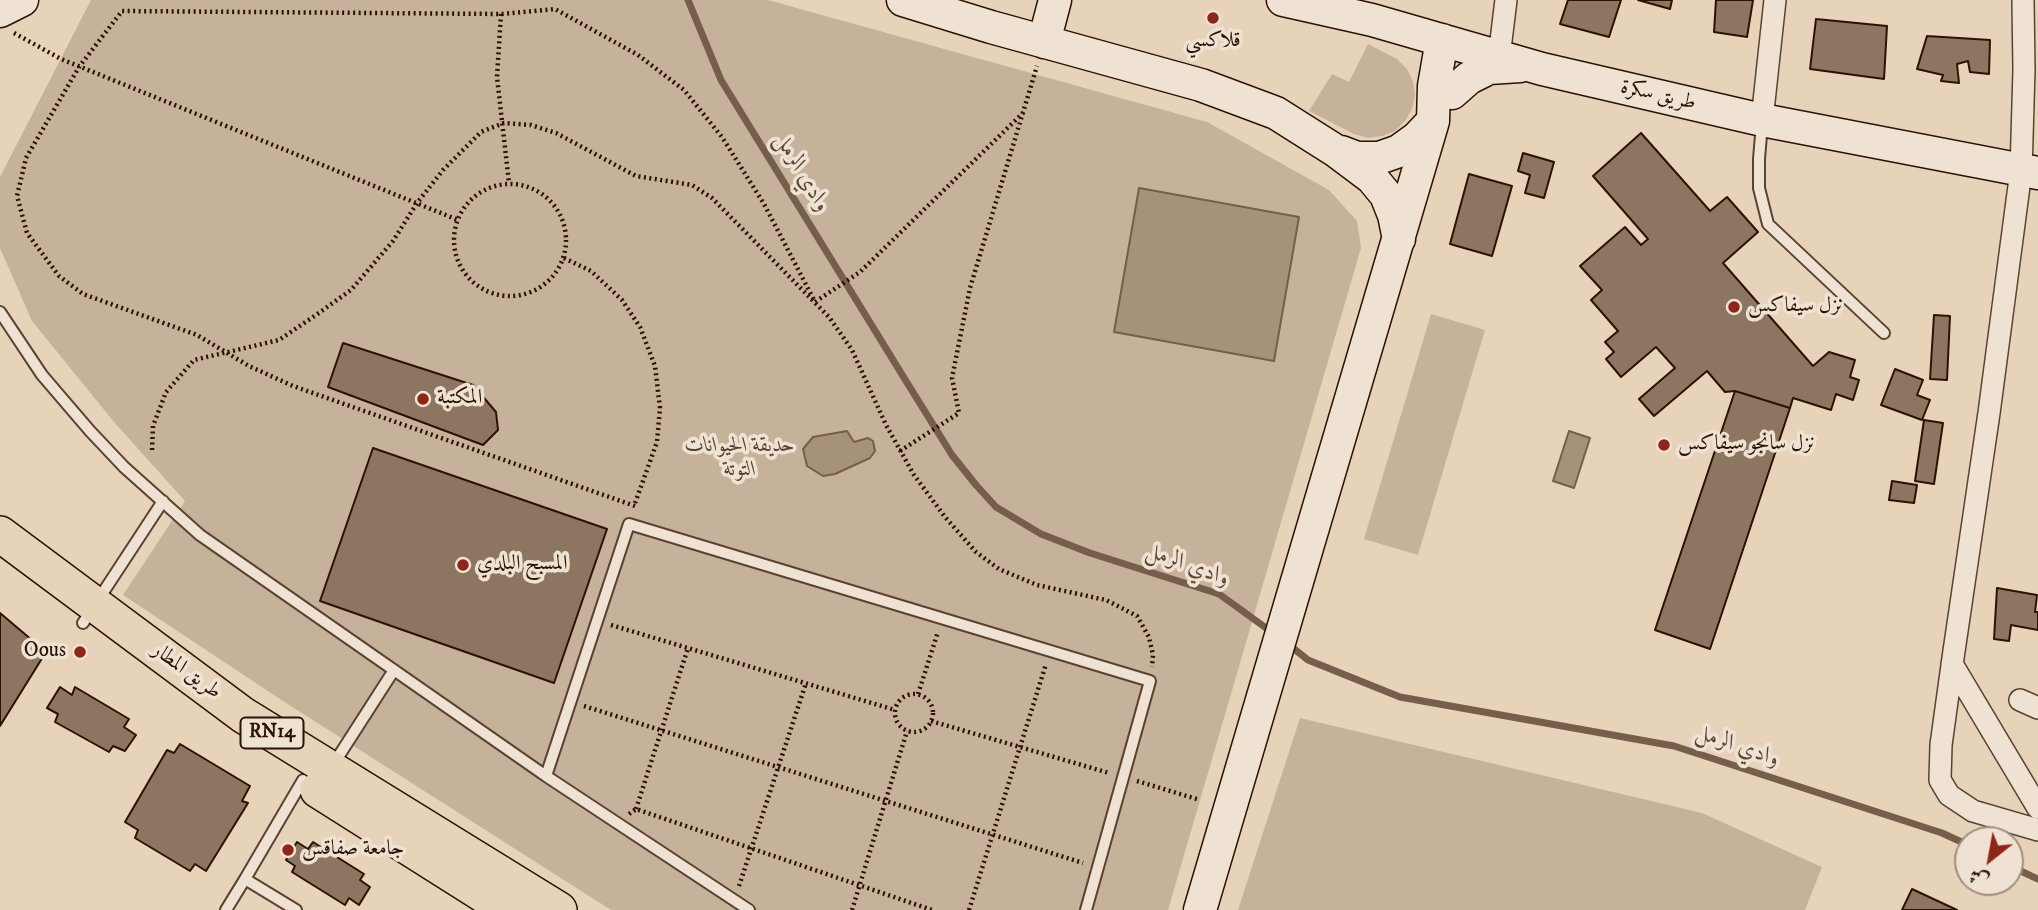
<!DOCTYPE html>
<html>
<head>
<meta charset="utf-8">
<style>
  body { margin:0 }
  #map { position:relative; width:2038px; height:910px; overflow:hidden; background:#e6d3b9; font-family:"IM FELL DW Pica",Amiri,serif }
  canvas { display:block }
  .north { position:absolute; left:1954px; top:826px; width:70px; height:70px; box-sizing:border-box; background:#efe2d2; border:2px solid #a18f7f; border-radius:50%; rotate:211deg; font-size:19px; font-weight:700; line-height:28px; text-align:center; color:#2b1203 }
  .north::after { content:''; display:block; margin:auto; width:24px; height:32px; background:#8f2418; clip-path:polygon(50% 0,100% 100%,50% 72%,0 100%) }
</style>
</head>
<body>
<div id="map">
<canvas width="2038" height="910"></canvas>
<div class="north">ش</div>
</div>
<script>
const context = document.querySelector('canvas').getContext('2d');
context.lineJoin = 'round';
function fillPath(path, color) {
  context.fillStyle = color;
  context.fill(path, 'evenodd');
}
function shape(rows) {
  const path = new Path2D();
  for (const r of rows) {
    if (r.length === 3) {
      path.moveTo(r[0] + r[2], r[1]);
      path.arc(r[0], r[1], r[2], 0, 2 * Math.PI);
      continue;
    }
    path.moveTo(r[0], r[1]);
    for (let i = 2; i < r.length; i += 2) path.lineTo(r[i], r[i + 1]);
  }
  return path;
}
function stroke(path, color, width, dash) {
  context.strokeStyle = color;
  context.lineWidth = width;
  context.lineCap = dash ? 'butt' : 'round';
  context.setLineDash(dash || []);
  context.stroke(path);
}
function write(font, color, halo, rows, align = 'center') {
  context.font = font + ' "IM FELL DW Pica",Amiri,serif';
  context.lineWidth = 7;
  context.setLineDash([]);
  context.textBaseline = 'middle';
  context.strokeStyle = halo;
  context.fillStyle = color;
  for (const [text, x, y, turn = 0] of rows) {
    context.save();
    context.translate(x, y);
    context.rotate((+turn || 0) * Math.PI / 180);
    context.textAlign = isNaN(turn) ? turn : align;
    if (halo) context.strokeText(text, 0, 0);
    context.fillText(text, 0, 0);
    context.restore();
  }
}
fillPath(shape([
  [91,0,768,0,1207,122,1329,190,1357,221,1361,248,1168,910,611,910,283,701,123,595,185,501,114,422,32,321,0,248,0,177],
  [1368,44,1397,59,1407,69,1413,82,1415,96,1412,109,1405,121,1395,131,1382,136,1368,138,1354,134,1309,111,1332,74,1349,82],
  [1431,314,1485,330,1418,555,1364,539],
  [1300,718,1702,813,1822,867,1805,910,1238,910]
]), '#c6b29a');
const water = shape([
  [1139,188,1299,217,1274,361,1114,332,1139,188],
  [847,431,854,442,868,438,873,441,875,451,870,458,835,474,823,476,807,466,803,449,813,437,847,431],
  [1569,431,1590,438,1574,488,1553,481,1569,431]
]);
fillPath(water, '#a6917b');
stroke(water, '#755e4b', 2);
stroke(shape([
  [688,0,721,80,906,381,952,455,976,485,996,507,1041,534,1090,553,1219,594,1273,633],
  [1288,644,1308,660,1400,697,1674,746,1942,833,1968,845],
  [2010,866,2038,879]
]), '#755e4b', 7);
const building = shape([
  [1568,0,1621,0,1609,37,1560,24,1568,0],
  [1638,0,1672,0,1670,9,1638,0],
  [1716,0,1753,0,1747,37,1714,32,1716,0],
  [1816,19,1887,26,1884,79,1810,69,1816,19],
  [1927,36,1990,40,1989,74,1970,72,1968,61,1957,64,1959,83,1941,81,1943,75,1917,69,1927,36],
  [1641,133,1710,211,1727,197,1758,232,1723,263,1813,366,1829,352,1855,360,1850,377,1859,380,1853,400,1836,394,1831,410,1793,398,1790,408,1735,391,1725,392,1707,371,1654,416,1639,399,1675,368,1656,347,1621,377,1606,359,1614,352,1605,342,1618,331,1591,300,1602,290,1580,266,1625,227,1641,245,1648,239,1593,176,1641,133],
  [1523,153,1554,162,1544,198,1525,193,1530,175,1518,171,1523,153],
  [1469,174,1512,186,1492,256,1450,244,1469,174],
  [1934,315,1950,316,1947,380,1930,379,1934,315],
  [343,343,473,385,496,412,498,430,483,445,328,387,343,343],
  [1895,369,1923,380,1917,395,1930,400,1922,420,1881,405,1895,369],
  [1735,391,1790,408,1710,649,1655,630,1735,391],
  [1924,420,1943,423,1934,484,1915,481,1924,420],
  [373,448,607,529,554,683,320,601,373,448],
  [1892,481,1917,485,1914,503,1889,500,1892,481],
  [1997,588,2037,595,2035,612,2038,612,2038,630,2011,625,2009,641,1994,639,1997,588],
  [0,613,46,652,0,726,0,613],
  [60,687,72,695,75,687,129,719,124,727,136,735,125,751,113,746,109,752,55,722,58,714,47,708,60,687],
  [180,744,250,786,242,801,248,803,206,871,195,864,190,871,135,838,138,830,125,822,167,750,174,753,180,744],
  [297,842,308,849,313,842,364,874,360,880,370,887,359,905,349,898,345,905,292,872,295,866,286,860,297,842],
  [1912,889,1957,910,1902,910,1912,889]
]);
fillPath(building, '#8c7662');
stroke(building, '#2b1203', 2);
const lane = shape([
  [1762,123,1759,159,1759,188,1768,224,1884,333],
  [0,312,42,375,90,431,124,467,200,535,546,776,749,910],
  [83,623,163,501],
  [333,765,394,670],
  [546,776,629,524,1150,681,1086,910],
  [226,910,245,879],
  [296,910,245,879,303,780]
]);
const street = shape([
  [2023,0,2024,70,2021,171,1989,413,1953,658,1941,745,1940,780,1949,795,1973,811,2038,830],
  [1499,57,1506,0],
  [1762,120,1775,0],
  [1952,664,2038,808],
  [2020,700,2038,708]
]);
const secondary = shape([
  [903,0,991,27,1201,85,1276,113,1336,151,1372,178,1386,195,1394,215,1399,239],
  [1283,0,1372,20,1542,69,1762,120,2038,173],
  [0,11,22,0],
  [1044,42,1055,0],
  [1452,93,1469,78,1489,68,1520,66],
  [1341,152,1357,158,1379,158,1399,151,1417,138,1433,121],
  [1200,910,1433,121,1434,86,1442,40]
]);
const primary = shape([
  [0,534,243,715,559,910],
  [318,790,508,910]
]);
stroke(lane, '#5a4230', 14);
stroke(street, '#5a4230', 24);
stroke(secondary, '#2b1203', 35);
stroke(primary, '#2b1203', 38);
stroke(shape([
  [501,14,497,77,509,183],
  [14,33,61,59,458,220],
  [510,240,56],
  [564,258,591,271,622,300,640,327,655,366,660,408,657,442,634,506],
  [152,450,153,426,166,392,194,360,279,340,316,315,351,290,393,241,417,203,443,170,481,132,504,123,531,125,556,133,636,176,692,185,712,198,829,317,852,350,886,425,914,475,945,517,976,552,999,569,1037,585,1106,600,1137,616,1149,637,1153,655,1152,667],
  [900,451,959,413,952,378,970,288,1037,66],
  [635,506,293,386,249,366,197,335,83,294,59,276,27,233,17,196,26,158,79,67,122,11,501,14,555,9,638,55,684,90,722,137,764,204,815,302,860,272,1025,111],
  [611,625,895,710],
  [918,694,938,632],
  [914,713,19],
  [584,706,1083,863],
  [931,721,1109,773],
  [1137,781,1200,800],
  [636,809,688,648],
  [629,814,636,809,932,910],
  [739,886,806,683],
  [852,910,907,731],
  [969,910,1046,664]
]), '#2b1203', 4.5, [2, 3.5]);
stroke(lane, '#efe2d2', 10);
stroke(street, '#efe2d2', 21);
stroke(secondary, '#efe2d2', 32);
stroke(primary, '#e6d3b9', 35);
for (const [x, y, r, color] of [
  [1213,18,7,"#8f2418"],
  [1734,307,7,"#8f2418"],
  [423,399,7,"#8f2418"],
  [1664,445,7,"#8f2418"],
  [463,565,7,"#8f2418"],
  [80,652,7,"#8f2418"],
  [288,850,7,"#8f2418"]
]) {
  const dot = new Path2D();
  dot.arc(x, y, r, 0, 2 * Math.PI);
  context.fillStyle = color;
  context.fill(dot);
  stroke(dot, '#efe2d2', 2.5);
}
for (const [x, y, w] of [
  [272,733,63]
]) {
  const box = new Path2D();
  box.roundRect(x - w / 2, y - 15.5, w, 31, 5);
  context.fillStyle = '#efe2d2';
  context.fill(box);
  stroke(box, '#2b1203', 2);
}
write('bold 19px', '#2b1203', null, [
  ["RN14",272,733]
]);
write('21px', '#2b1203', '#efe2d2', [
  ["قلاكسي",1213,42,"center"],
  ["نزل سيفاكس",1748,307],
  ["المكتبة",437,399],
  ["نزل سانجو سيفاكس",1678,445],
  ["المسبح البلدي",477,565],
  ["Oous",66,652,"right"],
  ["جامعة صفاقس",302,850]
], 'left');
write('21px', '#2b1203', '#efe2d2', [
  ["طريق سكرة",1658,96,13],
  ["طريق المطار",186,672,36]
]);
write('italic 21px', '#5a4230', '#efe2d2', [
  ["حديقة الحيوانات",740,447],
  ["التوتة",740,471]
]);
write('italic 23px', '#5c4533', '#efe2d2', [
  ["وادي الرمل",801,173,59],
  ["وادي الرمل",1187,566,20],
  ["وادي الرمل",1737,747,19]
]);
</script>
</body>
</html>
